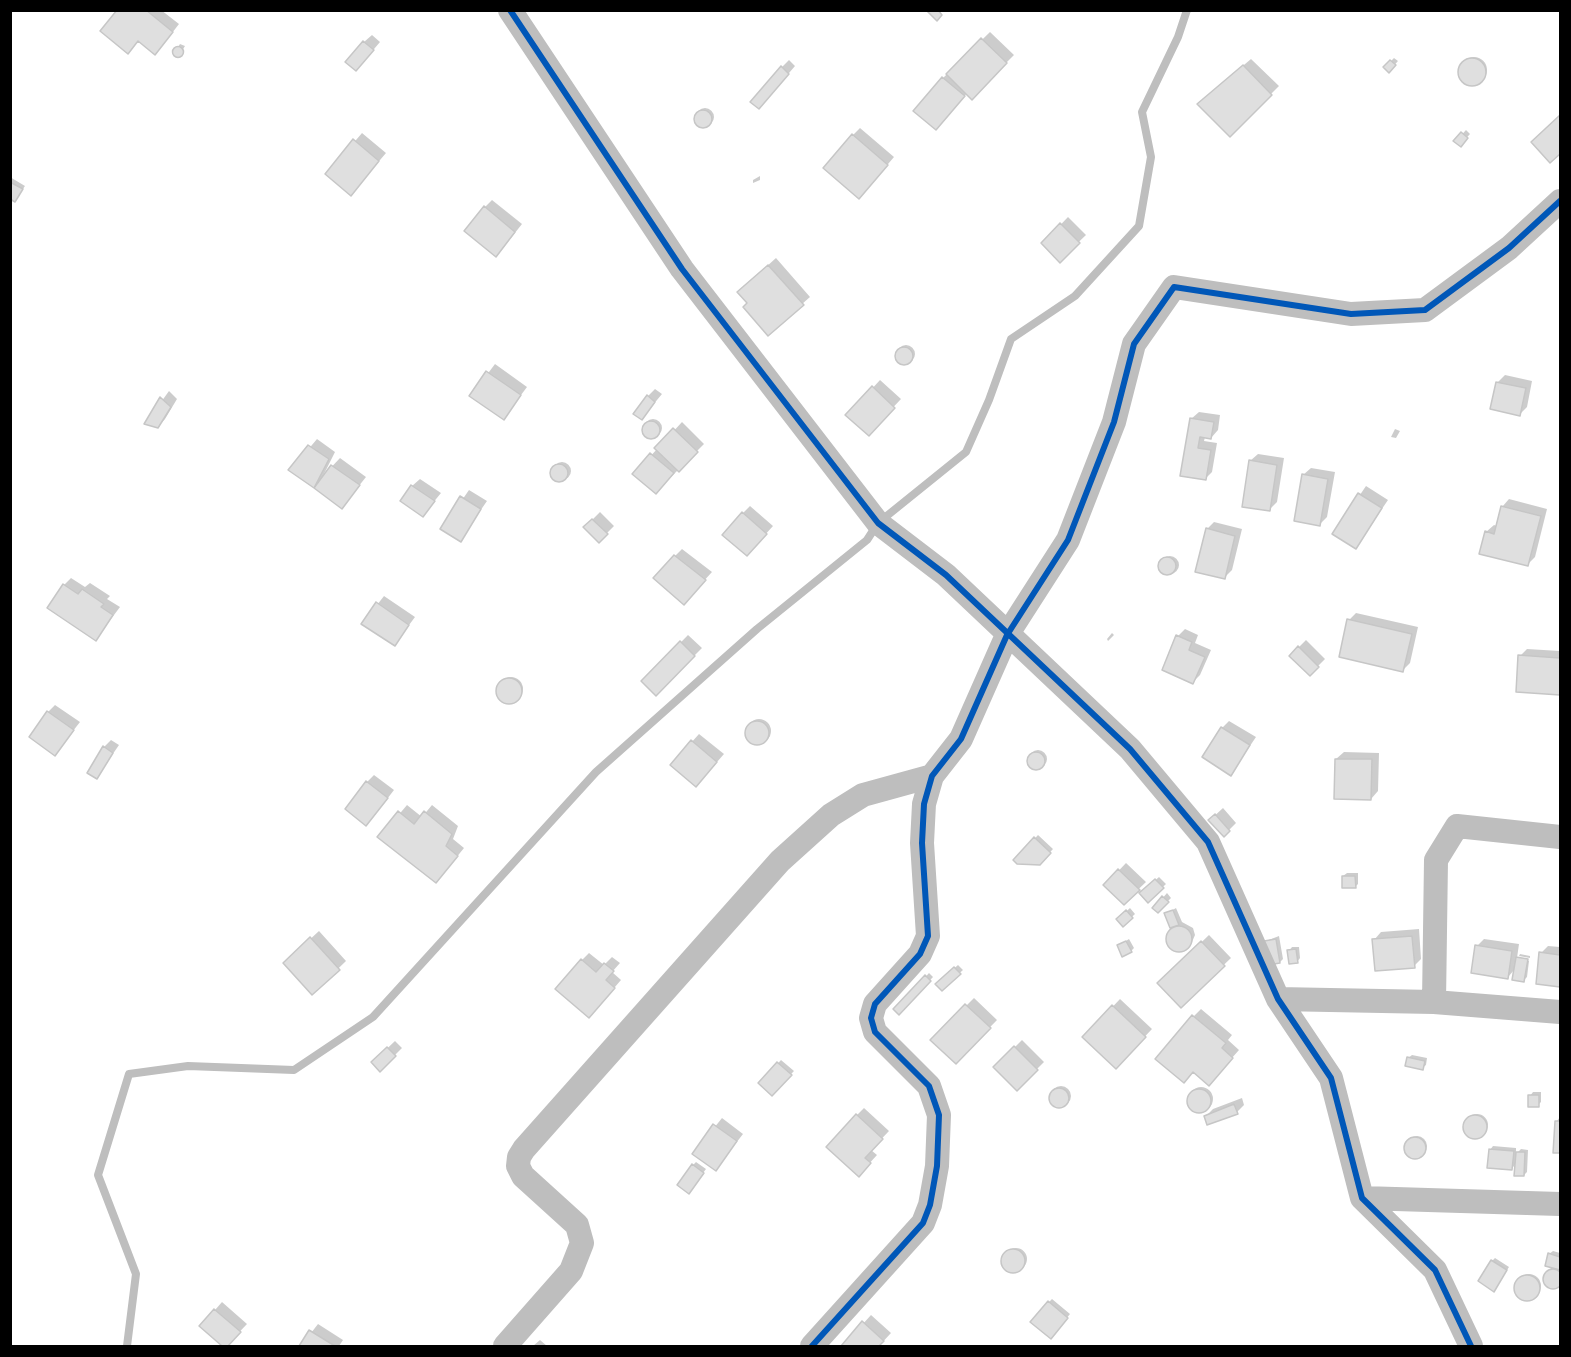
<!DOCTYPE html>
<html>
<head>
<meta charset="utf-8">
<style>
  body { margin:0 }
  #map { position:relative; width:1571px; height:1357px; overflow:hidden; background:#fff; font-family:Signika,sans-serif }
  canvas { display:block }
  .frame { position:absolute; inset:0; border:12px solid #000; pointer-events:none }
</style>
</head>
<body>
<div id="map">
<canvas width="1571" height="1357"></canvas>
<div class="frame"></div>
</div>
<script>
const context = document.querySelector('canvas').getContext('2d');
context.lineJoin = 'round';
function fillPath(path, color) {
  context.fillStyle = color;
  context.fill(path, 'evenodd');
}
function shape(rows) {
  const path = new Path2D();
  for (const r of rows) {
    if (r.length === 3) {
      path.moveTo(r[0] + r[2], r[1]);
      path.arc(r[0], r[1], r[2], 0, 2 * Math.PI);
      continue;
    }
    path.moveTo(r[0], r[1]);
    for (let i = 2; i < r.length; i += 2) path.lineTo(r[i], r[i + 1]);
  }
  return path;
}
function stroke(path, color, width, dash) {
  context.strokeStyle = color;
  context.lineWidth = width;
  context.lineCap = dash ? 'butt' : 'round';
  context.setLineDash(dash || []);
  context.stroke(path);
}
fillPath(shape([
  [118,10,161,10,179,24,162,46,138,40],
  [990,32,1014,55,972,97,967,93,943,121,943,78],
  [372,35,380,42,363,62,364,42],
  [180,44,185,46,179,56,174,53],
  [1474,70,13],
  [1394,58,1398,61,1389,71,1385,67],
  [1251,59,1279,86,1230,135,1206,97],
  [789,60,795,66,766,100,782,67],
  [705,117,9],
  [860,128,894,157,866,190,853,135],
  [1466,130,1470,134,1460,145,1456,141],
  [362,133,386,153,358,186,327,174],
  [760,176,760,180,753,183,753,180],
  [10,177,25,186,15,200,10,198],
  [492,200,522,224,503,248,485,207],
  [1068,217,1086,235,1060,260,1043,243],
  [776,258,810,297,768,334,749,303,746,285],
  [906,354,9],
  [495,364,527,387,503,419,471,396],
  [1505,375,1532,381,1527,407,1520,414,1497,383],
  [880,380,901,399,868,434,848,415],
  [655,389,662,394,642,418,648,396],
  [169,391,177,399,165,419,158,427,146,423],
  [1199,412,1220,415,1218,430,1211,438,1205,437,1204,441,1217,443,1212,472,1205,479,1191,419],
  [653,428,9],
  [682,422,704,444,663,485,634,474],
  [1395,429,1400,431,1396,438,1391,437],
  [317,439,335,452,323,476,340,458,366,477,342,507,291,470],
  [1258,454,1284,458,1277,502,1269,510,1250,461],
  [562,471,9],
  [1311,468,1335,472,1327,517,1320,524,1303,475],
  [420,479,441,493,423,515,412,486],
  [1366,486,1388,500,1356,547,1334,533],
  [469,490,487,501,460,540,442,529],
  [1509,499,1547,509,1535,557,1528,564,1486,532,1494,525,1497,526,1502,507],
  [750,506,773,526,754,547,743,513],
  [600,512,614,526,599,541,585,527],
  [1214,522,1242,529,1232,570,1224,578,1207,529],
  [682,549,712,572,691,595,675,556],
  [1170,565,9],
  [71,578,85,587,90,583,110,596,107,599,120,607,96,639,64,585],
  [384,596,415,617,395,644,363,623],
  [1356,613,1418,627,1410,663,1403,670,1349,620],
  [1185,629,1198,635,1195,643,1211,650,1200,675,1193,682,1178,636],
  [1112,633,1114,635,1108,641,1107,639],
  [688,635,702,648,656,694,643,681],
  [1306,640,1325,659,1310,674,1291,655],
  [1527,649,1560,651,1560,693,1518,691,1520,656],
  [511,689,12],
  [55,705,80,722,55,754,48,712],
  [759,731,12],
  [1229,721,1256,737,1231,774,1222,728],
  [699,734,724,754,703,778,672,764],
  [111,740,119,745,97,777,104,747],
  [1038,759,9],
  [1344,752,1379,753,1378,791,1371,799,1336,759],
  [374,775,394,790,374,816,367,782],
  [407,805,422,817,432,805,458,826,453,839,464,848,443,874,380,837],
  [1223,808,1236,823,1224,835,1210,820],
  [1038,835,1053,849,1040,863,1015,860],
  [1126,863,1146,882,1124,903,1105,885],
  [1347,873,1358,873,1358,884,1355,887,1343,876],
  [1159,877,1166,884,1148,901,1141,893],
  [1167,893,1171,898,1158,911,1154,908],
  [1130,908,1135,914,1123,925,1118,919],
  [1176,908,1182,922,1193,928,1195,935,1192,942,1182,950,1171,947,1168,936,1175,924,1166,914],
  [1419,929,1421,959,1414,966,1374,940,1381,932],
  [319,931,346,961,313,993,292,956],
  [1209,935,1231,958,1181,1006,1159,983],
  [1279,936,1283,959,1280,962,1266,941],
  [1129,939,1134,948,1131,951,1118,946],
  [1484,939,1519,944,1517,958,1529,961,1527,977,1523,981,1515,969,1508,977,1477,946],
  [1548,946,1560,947,1560,985,1537,983,1541,953],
  [1292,947,1299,947,1300,958,1297,962,1289,951],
  [589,953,604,965,612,957,620,963,612,972,621,980,596,1009,582,960],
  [1520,954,1530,956,1530,958,1519,956],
  [958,965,963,970,942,989,937,984],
  [929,973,933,977,899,1013,896,1009],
  [974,998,997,1020,956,1062,932,1040],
  [1120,999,1152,1029,1116,1067,1084,1037],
  [1201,1009,1232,1035,1228,1040,1239,1050,1216,1076,1194,1016],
  [1022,1040,1044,1062,1017,1089,995,1067],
  [395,1041,402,1048,380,1070,373,1062],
  [1412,1055,1427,1058,1426,1065,1422,1068,1408,1058],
  [781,1060,794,1071,772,1094,760,1083],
  [1061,1096,10],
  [1201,1099,12],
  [1533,1092,1541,1092,1541,1102,1538,1105,1530,1096],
  [1242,1098,1244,1105,1237,1112,1206,1116,1213,1109],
  [864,1108,889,1131,871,1150,877,1155,866,1167,857,1115],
  [1477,1125,11],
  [1560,1117,1560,1152,1555,1152,1557,1121],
  [722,1118,743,1134,716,1169,694,1153],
  [1417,1146,10],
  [1493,1146,1516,1148,1516,1154,1521,1149,1528,1150,1527,1172,1524,1175,1517,1163,1512,1168,1490,1150],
  [696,1162,706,1169,692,1188,693,1165],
  [1016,1259,11],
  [1553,1251,1560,1253,1560,1264,1555,1267,1549,1254],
  [1495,1258,1509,1267,1494,1290,1492,1261],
  [1560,1267,1560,1286,1554,1288,1547,1284,1547,1275],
  [1529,1286,12],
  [1052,1299,1070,1314,1054,1334,1049,1302],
  [222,1302,247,1324,226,1346,201,1326],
  [871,1315,891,1333,879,1346,843,1346],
  [318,1324,343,1340,339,1346,301,1346],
  [540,1340,547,1346,533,1346]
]), '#0003');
stroke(shape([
  [127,1346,136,1274,98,1175,129,1074,188,1066,294,1070,373,1017,596,772,757,629,867,540,878,523,966,452,989,400,1011,339,1075,296,1139,226,1151,157,1142,112,1178,37,1187,10]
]), '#bebebe', 8);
const building = shape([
  [117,10,146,10,173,32,155,55,138,41,128,54,100,31,117,10],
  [926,10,938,10,942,15,937,21,926,10],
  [981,38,1007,63,972,100,946,74,981,38],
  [363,41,374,50,356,71,345,62,363,41],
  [178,52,5.5],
  [1472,72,14],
  [1390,60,1396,65,1389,73,1383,67,1390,60],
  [1243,65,1272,95,1230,137,1197,104,1243,65],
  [781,66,789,74,759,109,750,102,781,66],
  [942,77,965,96,936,130,913,111,942,77],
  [703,119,9],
  [1560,115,1560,154,1550,163,1531,142,1560,115],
  [1461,132,1468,138,1461,147,1453,141,1461,132],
  [852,134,888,165,859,199,823,168,852,134],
  [353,139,379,161,351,196,325,174,353,139],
  [10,182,23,189,15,202,10,199,10,182],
  [484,206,515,232,496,257,464,231,484,206],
  [1060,223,1080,243,1060,263,1041,243,1060,223],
  [768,265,804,305,768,336,743,307,747,303,737,292,768,265],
  [904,356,9],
  [486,371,521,395,504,420,469,396,486,371],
  [1496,382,1526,388,1520,416,1490,409,1496,382],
  [872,386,895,408,869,436,845,415,872,386],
  [647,395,655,402,642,420,633,414,647,395],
  [160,397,171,407,158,428,144,424,160,397],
  [1190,418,1214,422,1211,439,1200,437,1198,448,1211,450,1206,480,1180,476,1190,418],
  [651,430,9],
  [673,428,698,452,679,472,654,448,673,428],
  [308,445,329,459,314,488,288,470,308,445],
  [650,453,674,473,656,494,632,474,650,453],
  [1249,460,1277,465,1270,511,1242,507,1249,460],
  [559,473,9],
  [331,465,360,485,342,509,314,488,331,465],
  [1302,474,1328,479,1320,526,1294,521,1302,474],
  [411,485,435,501,423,517,400,501,411,485],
  [1358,493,1382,508,1356,549,1332,534,1358,493],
  [460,496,481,509,461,542,440,529,460,496],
  [1501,506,1541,516,1528,566,1479,554,1485,531,1494,534,1501,506],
  [742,512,767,534,747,556,722,535,742,512],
  [592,519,608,534,599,543,583,527,592,519],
  [1206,528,1235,536,1225,579,1195,572,1206,528],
  [674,555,706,580,684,605,653,578,674,555],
  [1167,566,9],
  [63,584,78,594,82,589,104,604,101,607,113,615,96,641,47,608,63,584],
  [376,602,409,625,395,646,361,624,376,602],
  [1347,619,1412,634,1403,672,1339,657,1347,619],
  [1176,635,1192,642,1189,650,1205,657,1193,684,1162,670,1176,635],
  [680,641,695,656,656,696,641,681,680,641],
  [1298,646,1319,667,1310,676,1289,656,1298,646],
  [1518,655,1560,658,1560,695,1516,692,1518,655],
  [509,691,13],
  [47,711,74,730,55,756,29,737,47,711],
  [757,733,12],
  [1221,727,1250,745,1231,776,1202,757,1221,727],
  [691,740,717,762,696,787,670,765,691,740],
  [103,746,113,753,97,779,87,773,103,746],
  [1036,761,9],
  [1335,759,1372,759,1371,800,1334,799,1335,759],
  [366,781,388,798,366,826,345,809,366,781],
  [398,811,414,824,424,811,452,834,446,846,458,856,436,883,377,837,398,811],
  [1215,814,1230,831,1224,837,1208,820,1215,814],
  [1034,837,1051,853,1040,865,1017,864,1013,860,1034,837],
  [1118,869,1140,890,1124,905,1103,885,1118,869],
  [1342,876,1355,876,1356,888,1342,888,1342,876],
  [1155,879,1164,888,1148,903,1139,893,1155,879],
  [1162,896,1169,902,1158,913,1152,908,1162,896],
  [1126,910,1133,918,1123,927,1116,919,1126,910],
  [1173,910,1179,925,1170,928,1164,913,1173,910],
  [1179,939,13],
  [1412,936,1415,968,1375,971,1372,939,1412,936],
  [310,937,340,970,312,995,283,963,310,937],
  [1276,939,1280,963,1268,965,1264,941,1276,939],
  [1126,941,1132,952,1122,957,1117,945,1126,941],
  [1201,941,1225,966,1181,1008,1157,983,1201,941],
  [1475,945,1512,951,1508,979,1471,973,1475,945],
  [1296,949,1298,963,1289,964,1287,950,1296,949],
  [1539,952,1560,955,1560,987,1536,984,1539,952],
  [1516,957,1528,959,1524,982,1512,980,1516,957],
  [581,959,596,972,604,963,614,971,606,980,615,988,589,1018,555,989,581,959],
  [954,967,961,974,942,991,935,984,954,967],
  [925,975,931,981,899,1015,893,1009,925,975],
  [965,1004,991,1028,956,1064,930,1040,965,1004],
  [1112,1005,1146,1037,1116,1069,1082,1037,1112,1005],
  [1192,1015,1226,1043,1222,1048,1233,1058,1209,1086,1193,1072,1184,1083,1155,1059,1192,1015],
  [1014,1046,1038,1070,1017,1091,993,1067,1014,1046],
  [387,1047,396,1056,380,1072,371,1062,387,1047],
  [1407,1057,1425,1061,1423,1070,1405,1066,1407,1057],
  [777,1062,792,1075,772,1096,758,1083,777,1062],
  [1059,1098,10],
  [1199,1101,12],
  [1528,1095,1539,1095,1539,1107,1528,1107,1528,1095],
  [1234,1104,1238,1114,1207,1125,1204,1116,1234,1104],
  [856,1114,883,1139,865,1158,871,1163,859,1177,826,1147,856,1114],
  [1475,1127,12],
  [1555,1121,1560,1121,1560,1153,1553,1153,1555,1121],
  [713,1124,737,1141,716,1171,692,1154,713,1124],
  [1415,1148,11],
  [1489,1149,1514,1151,1512,1170,1487,1168,1489,1149],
  [1516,1152,1525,1152,1524,1176,1514,1176,1516,1152],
  [692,1164,704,1173,689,1194,677,1185,692,1164],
  [1013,1261,12],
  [1548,1253,1560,1257,1560,1270,1545,1266,1548,1253],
  [1491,1260,1507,1270,1494,1292,1478,1281,1491,1260],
  [1553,1279,10],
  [1527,1288,13],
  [1048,1301,1068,1318,1051,1339,1030,1322,1048,1301],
  [214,1309,241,1332,228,1346,222,1346,199,1326,214,1309],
  [862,1321,884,1341,879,1346,841,1346,862,1321],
  [309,1330,335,1346,299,1346,309,1330]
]);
fillPath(building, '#dfdfdf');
stroke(building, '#c6c6c6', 1.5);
stroke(shape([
  [510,10,682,269,878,523,946,575,1130,749,1208,842,1278,999,1331,1078,1362,1198,1435,1270,1471,1346],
  [1278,999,1434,1002,1560,1012],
  [1434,1002,1436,860,1457,826,1560,837],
  [1362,1198,1560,1204],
  [505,1346,571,1271,582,1243,577,1225,523,1176,518,1166,519,1157,524,1149,780,861,831,815,863,795,932,776],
  [812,1346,923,1223,930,1205,937,1166,939,1115,929,1086,875,1032,871,1018,875,1004,920,954,928,936,922,843,924,804,932,776,961,739,1007,635,1068,540,1114,422,1134,344,1174,287,1351,314,1425,310,1509,248,1560,201]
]), '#bebebe', 24);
stroke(shape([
  [510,10,682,269,878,523,946,575,1130,749,1208,842,1278,999,1331,1078,1362,1198,1435,1270,1471,1346],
  [812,1346,923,1223,930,1205,937,1166,939,1115,929,1086,875,1032,871,1018,875,1004,920,954,928,936,922,843,924,804,932,776,961,739,1007,635,1068,540,1114,422,1134,344,1174,287,1351,314,1425,310,1509,248,1560,201]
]), '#0057b8', 6);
</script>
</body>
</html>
